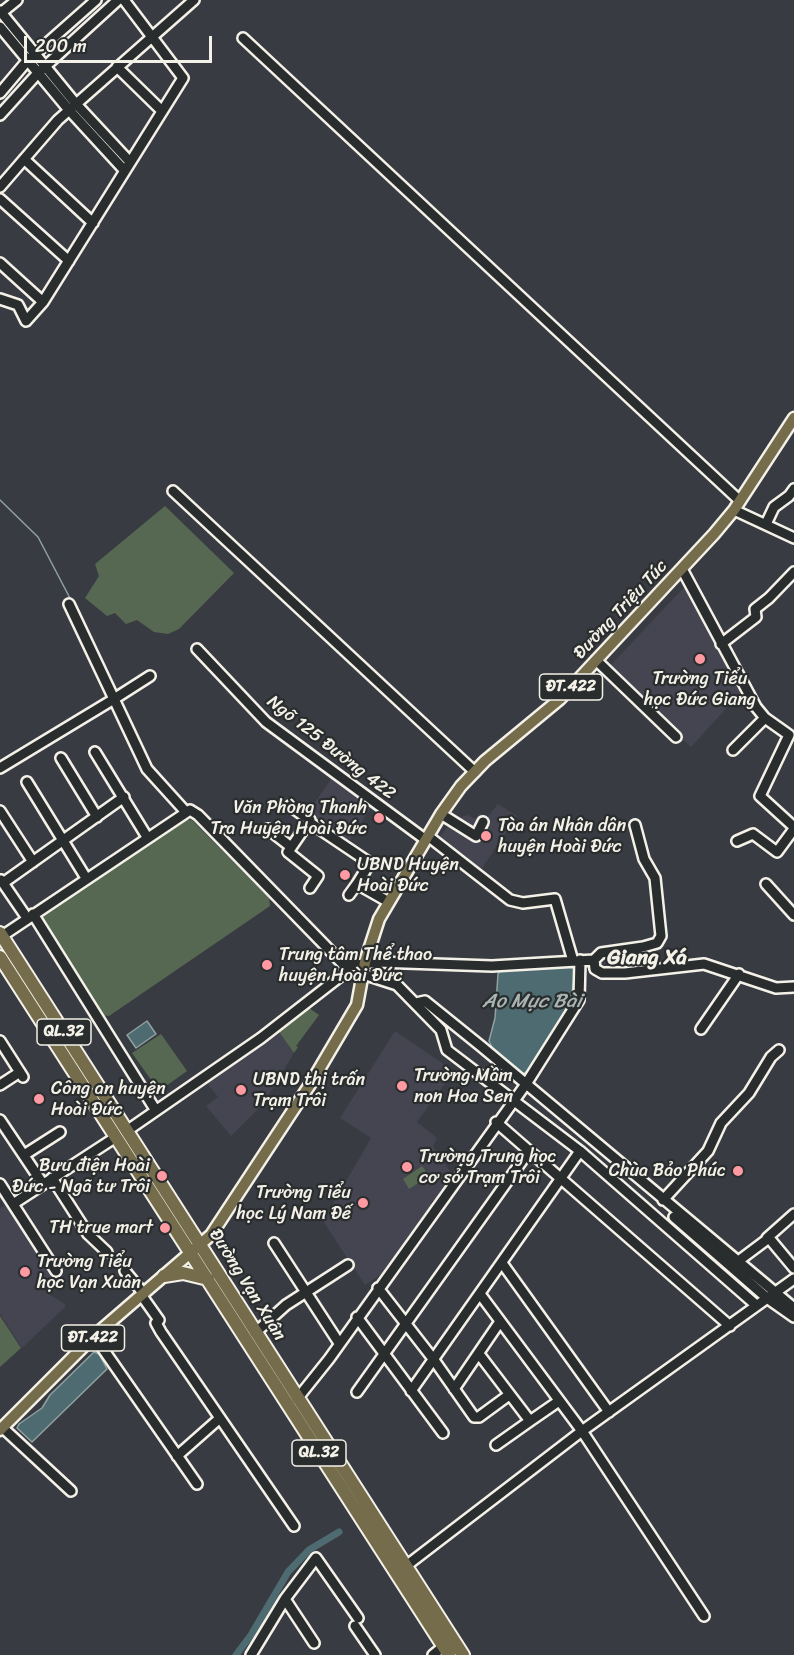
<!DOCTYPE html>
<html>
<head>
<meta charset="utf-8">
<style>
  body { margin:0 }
  #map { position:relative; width:794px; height:1655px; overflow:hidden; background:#393b42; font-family:Sriracha,sans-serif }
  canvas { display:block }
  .scale { position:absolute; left:24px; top:36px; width:188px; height:27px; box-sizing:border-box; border:3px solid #f4f1e8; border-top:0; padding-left:8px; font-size:18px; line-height:21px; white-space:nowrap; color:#f4f1e8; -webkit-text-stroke:4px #2a2d2e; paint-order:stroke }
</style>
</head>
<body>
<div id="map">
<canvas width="794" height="1655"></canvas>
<div class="scale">200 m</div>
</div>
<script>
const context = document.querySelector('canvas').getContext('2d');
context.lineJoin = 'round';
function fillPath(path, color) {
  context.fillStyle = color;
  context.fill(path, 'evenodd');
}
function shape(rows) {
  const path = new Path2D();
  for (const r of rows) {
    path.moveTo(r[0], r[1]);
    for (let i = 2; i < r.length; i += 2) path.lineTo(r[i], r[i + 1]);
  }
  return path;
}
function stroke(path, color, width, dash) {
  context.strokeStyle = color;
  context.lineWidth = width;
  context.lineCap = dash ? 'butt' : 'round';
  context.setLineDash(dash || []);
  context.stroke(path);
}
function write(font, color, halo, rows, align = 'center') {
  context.font = font + ' Sriracha,sans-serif';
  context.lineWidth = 4.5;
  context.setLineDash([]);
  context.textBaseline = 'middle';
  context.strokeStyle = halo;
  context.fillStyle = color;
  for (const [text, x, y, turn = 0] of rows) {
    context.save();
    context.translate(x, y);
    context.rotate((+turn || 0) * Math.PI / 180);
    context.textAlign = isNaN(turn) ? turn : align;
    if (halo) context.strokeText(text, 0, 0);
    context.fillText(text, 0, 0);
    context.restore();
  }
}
fillPath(shape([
  [687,584,743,690,691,747,608,668],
  [333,776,373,805,348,842,308,813],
  [498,804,517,816,482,868,478,868,437,839,456,818,468,815,475,819,480,813,487,817],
  [277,1029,294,1053,263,1104,231,1136,206,1106,218,1097,203,1078],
  [395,1031,454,1071,417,1122,437,1138,433,1146,454,1177,440,1197,431,1202,433,1206,386,1271,365,1285,323,1221,371,1138,340,1118],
  [6,1205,56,1280,50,1295,65,1304,65,1307,22,1348,0,1314,0,1208]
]), '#444550');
fillPath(shape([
  [165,506,234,573,179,629,168,634,154,632,137,620,126,624,115,613,107,616,85,598,99,576,95,564],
  [183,819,192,820,269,898,270,906,109,1016,101,1015,42,922,44,913],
  [309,1008,319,1015,296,1046,298,1047,294,1053,277,1029],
  [161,1034,187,1071,159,1091,132,1053],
  [422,1166,429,1176,409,1189,403,1179],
  [0,1316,21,1348,0,1367]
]), '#576852');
const water = shape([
  [574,965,577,966,569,1007,528,1071,521,1075,495,1053,489,1041,495,1018,498,974,501,970,510,969,574,965],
  [147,1021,156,1034,136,1048,127,1035,147,1021],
  [94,1352,99,1354,107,1369,32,1442,17,1428,19,1424,42,1408,50,1395,94,1352]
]);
fillPath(water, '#4d6b70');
stroke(water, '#90a1a0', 1.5);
stroke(shape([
  [0,500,38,537,72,602],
  [120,701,150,763,169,785]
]), '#90a1a0', 1.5);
stroke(shape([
  [236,1655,251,1635,288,1572,309,1550,339,1532]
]), '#4d6b70', 7);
const minor = shape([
  [0,11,76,104,130,162],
  [1,13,17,0],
  [0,27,69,110,125,171],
  [243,38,740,501],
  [117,67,162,111],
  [0,93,27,61,96,0],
  [0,115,38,73,118,0],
  [24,159,93,223],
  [0,187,58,120,194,0],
  [0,199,69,261],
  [0,263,43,302,183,78,124,0],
  [0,299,18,305,26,321,43,302],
  [173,491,475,772],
  [734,510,794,538],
  [766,524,774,507,789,496,794,489],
  [682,569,756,707,765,718,789,735,760,796,794,827],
  [69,604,114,699,150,676],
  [721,644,756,617,755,609,769,598,794,572],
  [197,649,266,722,426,840],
  [596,660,676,737],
  [733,750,765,718],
  [95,752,147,837],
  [61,758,97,817],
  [0,768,114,699,147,769,185,811],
  [27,782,86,878],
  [290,806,310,820,288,852,318,876,310,888],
  [0,811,33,862],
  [441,814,476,836,483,822],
  [309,822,370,863,357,884,387,901],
  [635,825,644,859,655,878,661,936,657,943,643,947,601,953,594,960,595,969,602,973,625,973,704,964,776,988,794,987],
  [268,829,291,847],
  [428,836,510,900,523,903,555,899,573,961],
  [737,841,753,834,777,852,794,829],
  [1,880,27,918],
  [3,883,124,797],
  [766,884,794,915],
  [349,895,357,884],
  [33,914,153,1106],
  [2,936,190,810,198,815,343,964,350,966,377,962,492,966,594,960],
  [363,974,397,985,441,1030,447,1050,580,1151,756,1305],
  [416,1003,425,1001,482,1047,794,1308],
  [701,1029,739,974],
  [0,1041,23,1077],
  [0,1085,20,1072],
  [0,1120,43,1184],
  [496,1122,730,1326],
  [128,1130,261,1038,342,975,350,966],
  [24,1155,60,1132],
  [52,1178,88,1234,107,1252],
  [0,1184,56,1271],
  [663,1200,708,1151,721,1123,749,1093,771,1057,779,1050],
  [13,1204,116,1137],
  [674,1217,767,1298,794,1317],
  [767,1238,794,1214],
  [274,1243,339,1343],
  [737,1262,769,1238,794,1268],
  [502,1263,609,1412],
  [125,1271,144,1294],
  [378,1288,434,1360,474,1417,479,1417,509,1395],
  [480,1294,582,1431,704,1616],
  [142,1296,159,1320,156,1323,161,1332,294,1526],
  [357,1317,443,1433],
  [255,1333,286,1305,348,1265],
  [94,1336,197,1484],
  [479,1354,530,1421,559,1401],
  [454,1389,499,1323],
  [411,1391,580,1151],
  [357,1392,529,1151],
  [297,1399,329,1359,526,1084,579,1000,580,960],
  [3,1428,71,1491],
  [496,1445,530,1421],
  [177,1456,220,1418],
  [406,1566,582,1431,794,1279],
  [285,1599,314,1643],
  [355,1626,375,1655],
  [251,1655,285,1599,316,1558,358,1618],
  [433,1655,444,1646]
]);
const major = shape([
  [0,1430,94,1336,211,1235,311,1083,357,1005,365,962,379,919,441,814,461,786,485,761,560,699,714,534,734,510,794,418]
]);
const highway = shape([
  [0,933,463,1655],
  [0,957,449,1655],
  [164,1276,183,1273,208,1279]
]);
stroke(minor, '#f4f1e8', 14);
stroke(major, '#f4f1e8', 15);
stroke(highway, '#f4f1e8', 16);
stroke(minor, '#2a2d2e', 9);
stroke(major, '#746c4b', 10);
stroke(highway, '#746c4b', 12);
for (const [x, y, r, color] of [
  [700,659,6,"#ff9aa2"],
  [379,818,6,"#ff9aa2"],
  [486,836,6,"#ff9aa2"],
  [345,875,6,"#ff9aa2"],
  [267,965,6,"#ff9aa2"],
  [402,1086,6,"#ff9aa2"],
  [241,1090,6,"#ff9aa2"],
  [39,1099,6,"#ff9aa2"],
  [407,1167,6,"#ff9aa2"],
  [738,1171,6,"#ff9aa2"],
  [162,1176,6,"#ff9aa2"],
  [363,1203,6,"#ff9aa2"],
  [165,1228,6,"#ff9aa2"],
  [25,1272,6,"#ff9aa2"]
]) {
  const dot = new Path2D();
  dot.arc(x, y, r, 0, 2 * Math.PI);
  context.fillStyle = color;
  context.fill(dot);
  stroke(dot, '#2a2d2e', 2);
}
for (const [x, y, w] of [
  [571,687,63],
  [64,1032,54],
  [93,1338,63],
  [319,1453,54]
]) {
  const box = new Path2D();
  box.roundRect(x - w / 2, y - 13, w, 26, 4.5);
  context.fillStyle = '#2a2d2e';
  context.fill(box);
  stroke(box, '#f4f1e8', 1.5);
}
write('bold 16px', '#f4f1e8', null, [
  ["ĐT.422",571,687],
  ["QL.32",64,1032],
  ["ĐT.422",93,1338],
  ["QL.32",319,1453]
]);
write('18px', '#f4f1e8', '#2a2d2e', [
  ["Đường Triệu Túc",621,610,-47],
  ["Ngõ 125 Đường 422",331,748,38],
  ["Đường Vạn Xuân",247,1285,58]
]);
write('18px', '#f4f1e8', '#2a2d2e', [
  ["Trường Tiểu",700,679,"center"],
  ["học Đức Giang",700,700,"center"],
  ["Văn Phòng Thanh",367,808,"right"],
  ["Tra Huyện Hoài Đức",367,829,"right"],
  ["Tòa án Nhân dân",498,826],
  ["huyện Hoài Đức",498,847],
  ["UBND Huyện",357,865],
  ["Hoài Đức",357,886],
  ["Trung tâm Thể thao",279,955],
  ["huyện Hoài Đức",279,976],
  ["Trường Mầm",414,1076],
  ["non Hoa Sen",414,1097],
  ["UBND thị trấn",253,1080],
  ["Trạm Trôi",253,1101],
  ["Công an huyện",51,1089],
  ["Hoài Đức",51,1110],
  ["Trường Trung học",419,1157],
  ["cơ sở Trạm Trôi",419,1178],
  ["Bưu điện Hoài",150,1166,"right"],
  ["Đức - Ngã tư Trôi",150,1187,"right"],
  ["Chùa Bảo Phúc",726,1171,"right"],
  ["Trường Tiểu",351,1193,"right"],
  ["học Lý Nam Đế",351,1214,"right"],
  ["TH true mart",153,1228,"right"],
  ["Trường Tiểu",37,1262],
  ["học Vạn Xuân",37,1283]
], 'left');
write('italic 20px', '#a9b5b2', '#2a2d2e', [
  ["Ao Mục Bài",532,1002]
]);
write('bold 21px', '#f4f1e8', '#2a2d2e', [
  ["Giang Xá",647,959]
]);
</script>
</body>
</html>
